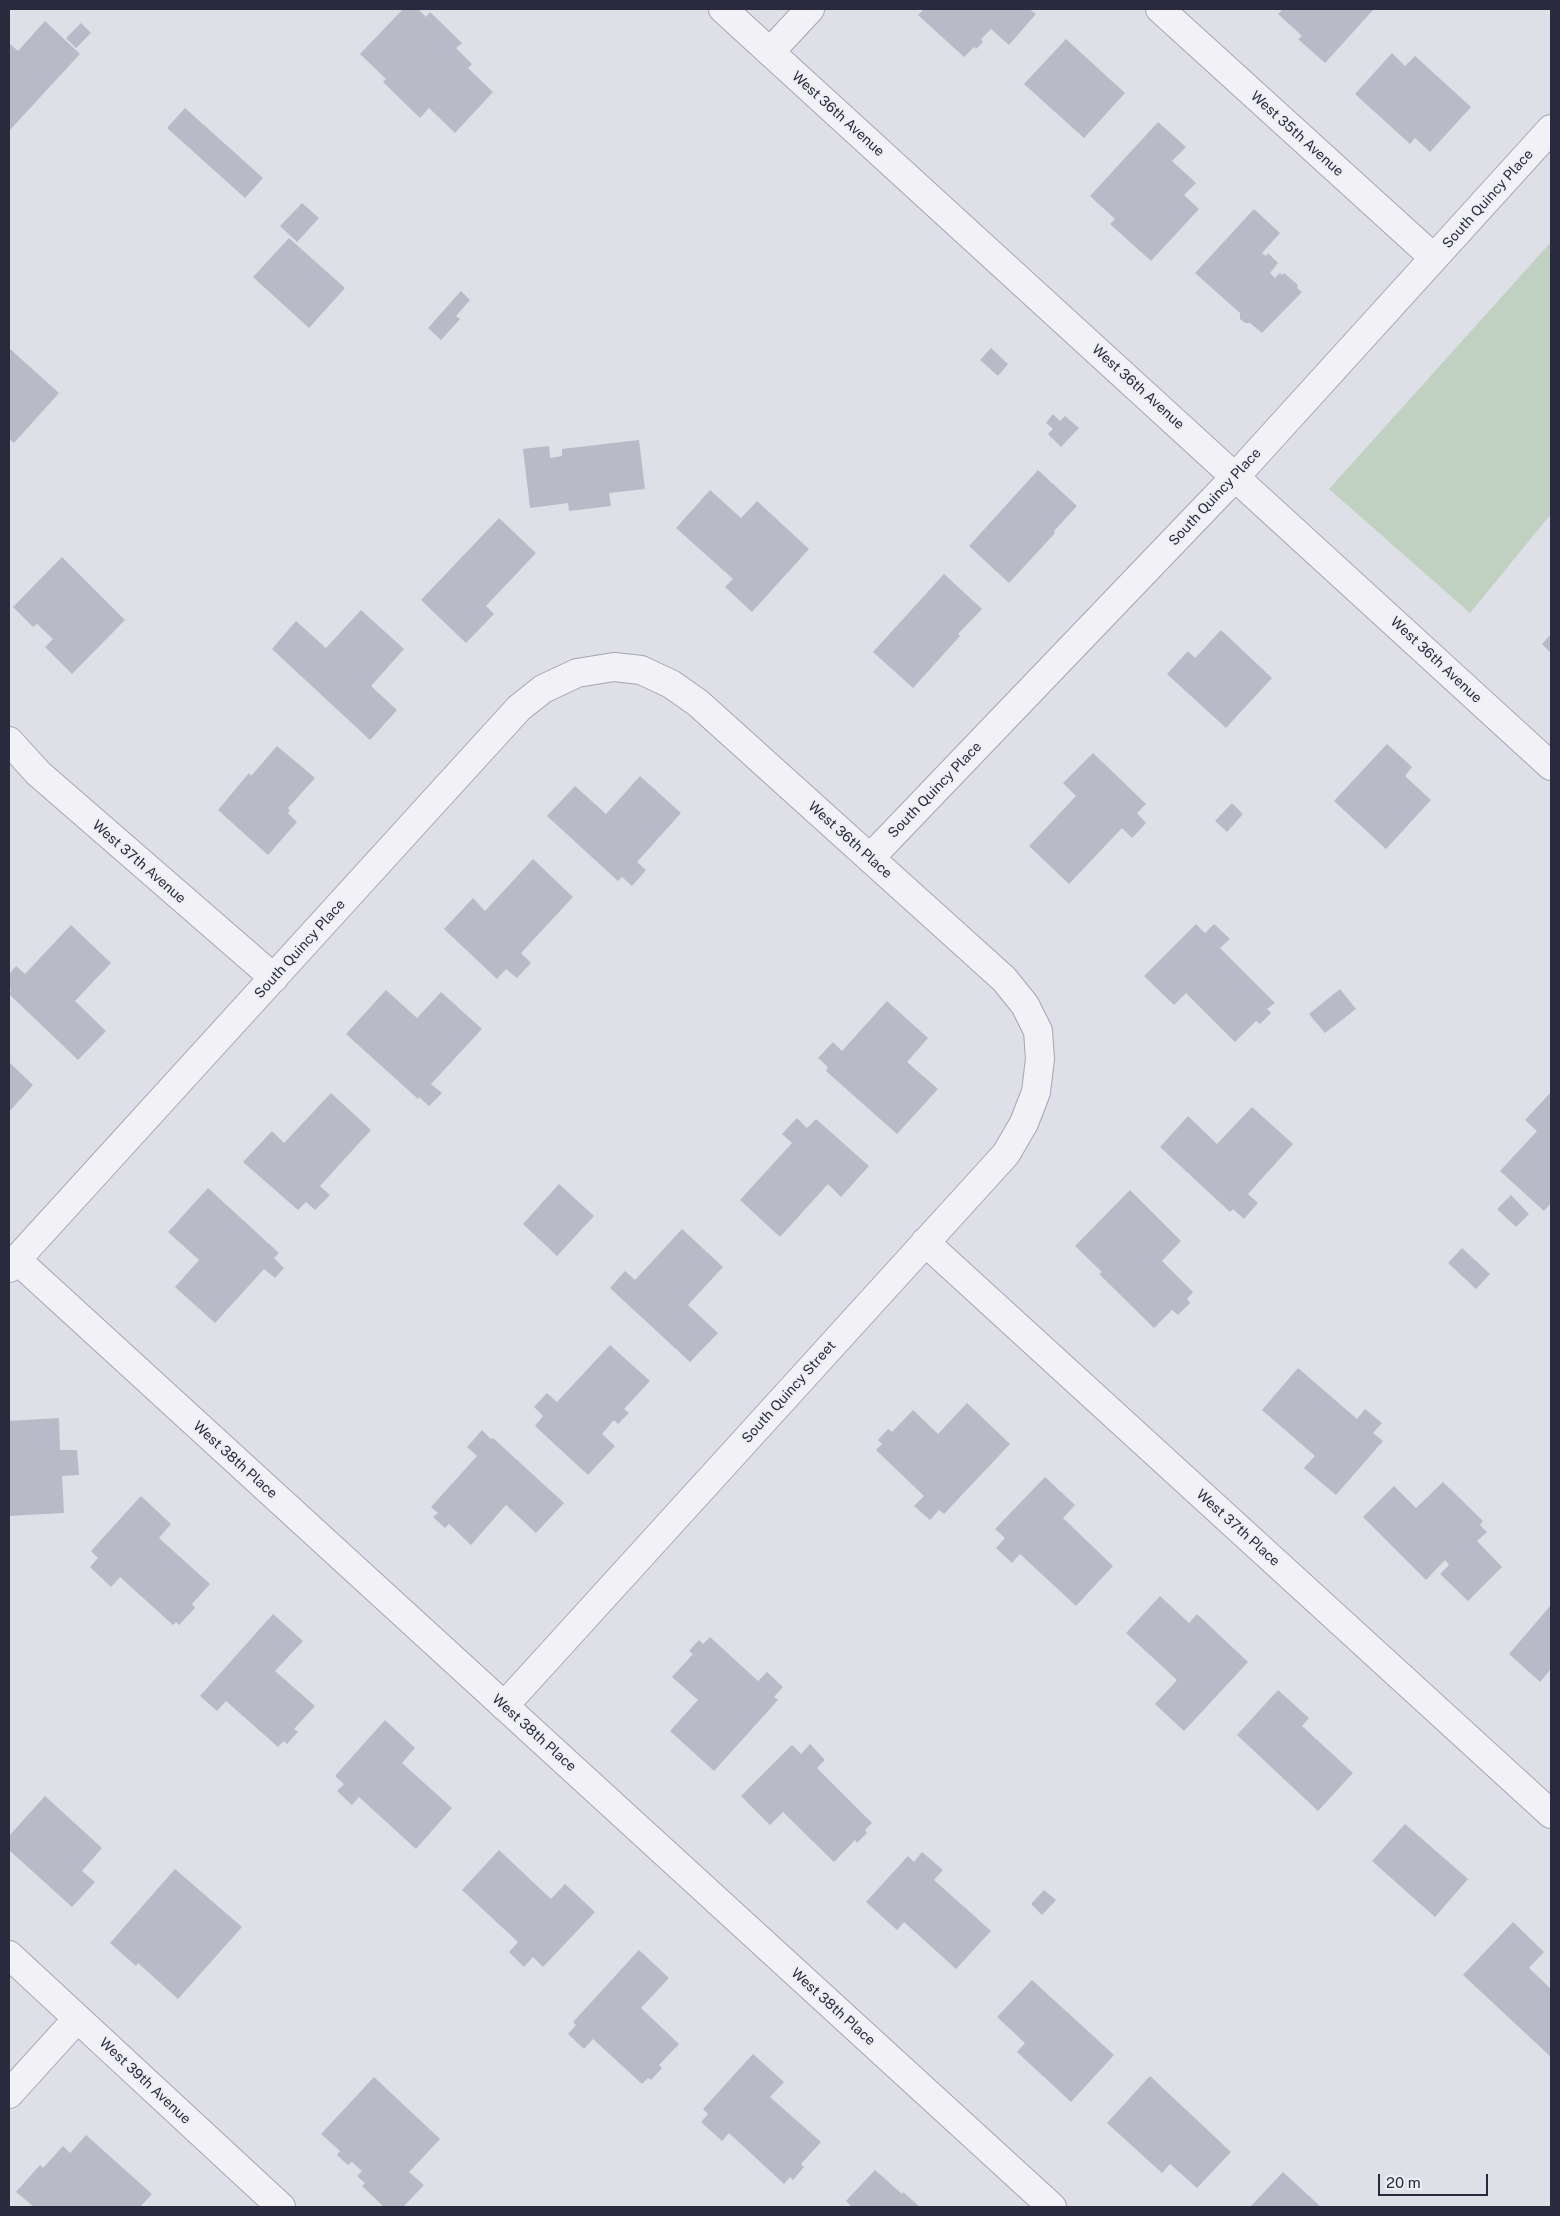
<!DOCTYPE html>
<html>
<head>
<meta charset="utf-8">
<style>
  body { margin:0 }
  #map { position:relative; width:1560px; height:2216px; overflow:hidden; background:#dfdfe7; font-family:"Public Sans",sans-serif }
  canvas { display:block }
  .frame { position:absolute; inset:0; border:10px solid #292a3d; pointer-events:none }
  .scale { position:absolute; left:1378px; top:2174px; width:110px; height:22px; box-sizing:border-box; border:2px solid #292a3d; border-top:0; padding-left:6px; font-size:15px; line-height:18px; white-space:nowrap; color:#292a3d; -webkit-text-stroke:4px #eeeff5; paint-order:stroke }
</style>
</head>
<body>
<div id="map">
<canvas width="1560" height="2216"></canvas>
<div class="frame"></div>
<div class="scale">20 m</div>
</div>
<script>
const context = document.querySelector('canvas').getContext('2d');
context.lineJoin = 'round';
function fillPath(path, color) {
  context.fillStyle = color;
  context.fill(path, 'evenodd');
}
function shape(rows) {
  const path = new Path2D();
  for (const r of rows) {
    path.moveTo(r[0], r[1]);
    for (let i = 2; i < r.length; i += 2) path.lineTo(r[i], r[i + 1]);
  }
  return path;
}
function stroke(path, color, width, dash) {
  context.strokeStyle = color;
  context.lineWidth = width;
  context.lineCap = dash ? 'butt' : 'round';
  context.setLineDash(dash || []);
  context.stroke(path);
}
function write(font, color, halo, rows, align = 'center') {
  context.font = font + ' "Public Sans",sans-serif';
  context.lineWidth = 4.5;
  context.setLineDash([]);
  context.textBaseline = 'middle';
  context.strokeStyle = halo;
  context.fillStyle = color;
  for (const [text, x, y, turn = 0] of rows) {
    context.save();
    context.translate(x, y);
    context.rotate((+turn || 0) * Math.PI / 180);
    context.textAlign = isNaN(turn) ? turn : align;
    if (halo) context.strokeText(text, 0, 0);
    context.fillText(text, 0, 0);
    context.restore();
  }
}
fillPath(shape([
  [1551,242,1551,514,1470,613,1329,489]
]), '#c0d1c1');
fillPath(shape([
  [403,9,418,9,426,17,430,12,462,43,456,48,472,64,468,68,493,92,455,133,429,108,420,118,383,82,386,79,360,54],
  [924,9,1029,9,1036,14,1009,45,991,29,981,39,983,42,976,49,974,47,964,57,918,15],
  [1283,9,1374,9,1325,63,1298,39,1302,36,1278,14],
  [45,21,80,54,9,131,9,43,18,51],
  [81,23,91,33,76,48,66,38],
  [1066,39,1125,93,1084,138,1024,84],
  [1392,53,1405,66,1415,56,1471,107,1430,152,1415,138,1410,144,1355,94],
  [185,108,263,178,245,198,167,128],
  [1158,122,1186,147,1172,161,1196,183,1184,195,1199,209,1151,261,1110,224,1115,219,1090,196],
  [302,203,319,218,297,242,280,226],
  [1254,209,1280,233,1262,253,1266,256,1268,253,1278,263,1270,273,1275,278,1280,273,1282,275,1284,273,1298,285,1297,288,1302,292,1262,333,1250,323,1245,323,1240,319,1240,313,1195,273],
  [289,238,345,288,309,328,253,277],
  [461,291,470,300,456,316,460,319,441,340,428,328],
  [9,348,59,393,14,443,9,439],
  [991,348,1008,364,998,376,980,360],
  [1053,414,1060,421,1065,416,1079,428,1061,447,1048,434,1053,429,1046,423],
  [639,440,645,489,609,493,611,506,569,511,568,503,530,508,523,449,549,446,550,458,562,456,562,449],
  [1038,470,1077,506,1054,531,1055,533,1009,583,969,546],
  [710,490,741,518,757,501,809,549,752,612,725,587,733,579,676,528],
  [499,518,536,553,486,606,494,614,466,643,421,600],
  [62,557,125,620,72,674,45,647,53,639,37,624,33,627,13,607],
  [944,574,982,609,958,634,960,636,913,688,873,652],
  [361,610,404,649,371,686,397,710,370,740,272,649,296,621,326,648],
  [1221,630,1272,678,1226,728,1167,674,1188,651,1195,658],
  [1551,634,1551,653,1542,644],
  [1387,744,1412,767,1405,776,1431,800,1386,849,1334,801],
  [277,746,315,778,288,808,290,810,288,813,297,822,268,855,218,810,249,773,251,776],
  [1093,753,1146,804,1137,813,1146,823,1132,838,1122,828,1069,884,1029,846,1076,796,1063,783],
  [640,776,681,813,637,862,646,870,632,886,622,877,618,881,547,816,575,786,606,814],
  [1232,803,1243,814,1227,832,1215,821],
  [533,859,573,897,521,953,531,963,517,978,506,969,497,979,444,929,473,898,485,911],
  [1196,924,1205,933,1214,924,1230,939,1220,948,1275,1003,1267,1009,1271,1013,1260,1024,1256,1021,1235,1042,1186,993,1174,1005,1144,976],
  [71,925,111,963,75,1001,106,1031,78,1060,9,994,11,990,9,988,9,974,16,966,25,974],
  [1340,989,1356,1009,1325,1033,1309,1014],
  [386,990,417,1018,441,992,482,1029,431,1084,442,1093,429,1106,419,1097,418,1099,346,1034],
  [887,1001,928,1038,907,1062,938,1089,897,1134,826,1071,828,1067,818,1058,833,1042,842,1051],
  [9,1062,33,1085,9,1112],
  [1551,1092,1551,1203,1544,1211,1500,1171,1537,1131,1525,1120],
  [331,1093,371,1130,320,1186,330,1195,315,1210,306,1202,298,1210,243,1162,272,1131,284,1143],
  [1252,1107,1293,1144,1248,1194,1258,1203,1244,1219,1233,1209,1230,1212,1160,1147,1188,1116,1217,1144],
  [797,1118,807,1128,816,1119,869,1166,841,1197,828,1184,780,1237,740,1200,792,1143,782,1134],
  [559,1184,594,1216,557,1256,523,1224],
  [208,1188,279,1253,274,1258,284,1268,275,1278,264,1269,215,1323,175,1287,199,1260,168,1232],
  [1130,1190,1181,1241,1162,1261,1193,1292,1187,1299,1190,1303,1178,1315,1172,1310,1154,1328,1099,1274,1102,1272,1075,1246],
  [1511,1195,1529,1214,1516,1227,1497,1209],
  [682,1229,723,1267,688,1305,718,1333,690,1362,610,1288,625,1271,635,1280],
  [1462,1248,1490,1274,1476,1289,1448,1263],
  [610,1345,650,1381,624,1409,629,1413,618,1424,614,1420,602,1434,615,1446,588,1475,535,1426,543,1416,534,1407,547,1393,557,1402],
  [1298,1368,1357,1419,1365,1409,1382,1423,1373,1433,1383,1441,1336,1495,1304,1468,1315,1456,1262,1410],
  [967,1403,1010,1444,944,1514,939,1510,930,1520,914,1506,924,1496,876,1450,882,1444,878,1440,888,1429,892,1432,913,1410,938,1434],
  [59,1418,60,1450,77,1450,79,1475,62,1476,64,1513,9,1516,9,1421],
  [482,1430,491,1439,493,1438,564,1503,536,1533,506,1505,471,1545,449,1524,445,1528,433,1517,438,1513,431,1507,477,1456,467,1447],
  [1045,1477,1075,1505,1063,1518,1113,1566,1076,1606,1020,1554,1012,1563,996,1548,1005,1538,995,1529],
  [1443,1482,1483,1521,1480,1525,1487,1532,1477,1541,1502,1567,1468,1601,1440,1574,1449,1565,1445,1560,1426,1580,1363,1517,1394,1486,1416,1508],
  [141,1496,171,1524,159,1538,210,1584,192,1604,195,1608,179,1625,176,1622,173,1625,120,1577,111,1587,90,1567,98,1558,91,1551],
  [1160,1596,1189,1623,1197,1614,1248,1662,1184,1731,1155,1704,1177,1680,1126,1633],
  [1551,1605,1551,1669,1540,1682,1509,1654],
  [273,1614,303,1641,275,1671,315,1706,294,1729,298,1732,287,1744,284,1741,278,1747,226,1701,217,1711,200,1696],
  [710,1637,758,1681,767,1672,783,1687,774,1697,778,1700,714,1771,670,1731,698,1700,672,1677,693,1654,689,1651,699,1640,703,1644],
  [1278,1690,1309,1718,1302,1726,1353,1773,1318,1811,1237,1735],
  [385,1720,415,1748,402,1763,452,1808,416,1849,359,1797,352,1805,337,1791,344,1784,335,1776],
  [810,1744,825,1760,817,1768,872,1823,865,1830,867,1833,857,1843,855,1840,834,1862,783,1812,770,1825,741,1796,792,1745,801,1754],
  [45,1796,102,1848,82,1871,95,1882,72,1907,9,1850,9,1836],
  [1405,1824,1468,1879,1435,1917,1372,1861],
  [499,1850,551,1899,565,1884,595,1912,543,1967,533,1957,524,1967,509,1952,518,1942,462,1890],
  [922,1852,943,1870,934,1880,991,1931,956,1969,904,1922,897,1930,866,1902,908,1856,914,1862],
  [175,1869,242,1927,178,1999,138,1963,136,1966,110,1943],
  [1044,1890,1056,1900,1042,1915,1031,1904],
  [1513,1922,1544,1952,1529,1968,1551,1989,1551,2057,1463,1975],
  [639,1950,669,1978,641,2008,679,2044,659,2065,662,2068,651,2080,648,2078,642,2084,593,2039,584,2049,568,2034,576,2025,573,2022],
  [1032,1980,1114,2055,1071,2102,1017,2052,1025,2043,997,2017],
  [753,2054,784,2082,770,2097,821,2142,801,2164,804,2167,793,2180,790,2177,784,2184,729,2133,722,2141,701,2122,708,2114,703,2109],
  [1150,2076,1231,2152,1197,2188,1170,2164,1162,2173,1107,2123],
  [374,2077,440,2139,409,2172,424,2185,403,2207,384,2207,362,2186,365,2183,357,2176,362,2171,352,2162,348,2165,337,2155,340,2151,321,2134],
  [86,2135,152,2194,140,2207,34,2207,16,2192,40,2165,43,2168,63,2146,70,2153],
  [875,2170,902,2194,903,2192,920,2207,852,2207,846,2201],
  [1283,2172,1321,2207,1250,2207]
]), '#b9bac7');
const minor = shape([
  [1160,9,1434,258],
  [770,52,810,9],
  [9,741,38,773,274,978],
  [870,858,1236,476,1551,129],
  [925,1242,1551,1814],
  [16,1259,1052,2207],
  [9,1268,519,708,543,689,577,673,614,667,641,670,671,684,698,703,1004,979,1025,1005,1038,1031,1040,1059,1036,1092,1024,1123,1006,1154,504,1706],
  [9,1955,281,2207],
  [9,2094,77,2019]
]);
const tertiary = shape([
  [723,9,1551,766]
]);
stroke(minor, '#a5a5b1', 30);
stroke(tertiary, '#a5a5b1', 30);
stroke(minor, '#f1f1f6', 28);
stroke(tertiary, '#f1f1f6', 28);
write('14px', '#292a3d', '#eeeff5', [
  ["West 36th Avenue",838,114,42],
  ["West 35th Avenue",1297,134,42],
  ["South Quincy Place",1488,199,-48],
  ["West 36th Avenue",1138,387,42],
  ["South Quincy Place",1215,497,-47],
  ["West 36th Avenue",1436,660,43],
  ["South Quincy Place",935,790,-46],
  ["West 36th Place",850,840,42],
  ["West 37th Avenue",139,862,41],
  ["South Quincy Place",300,949,-48],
  ["South Quincy Street",789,1392,-48],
  ["West 38th Place",235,1460,42],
  ["West 37th Place",1238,1528,42],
  ["West 38th Place",534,1733,42],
  ["West 38th Place",833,2007,42],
  ["West 39th Avenue",145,2081,43]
]);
</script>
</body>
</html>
